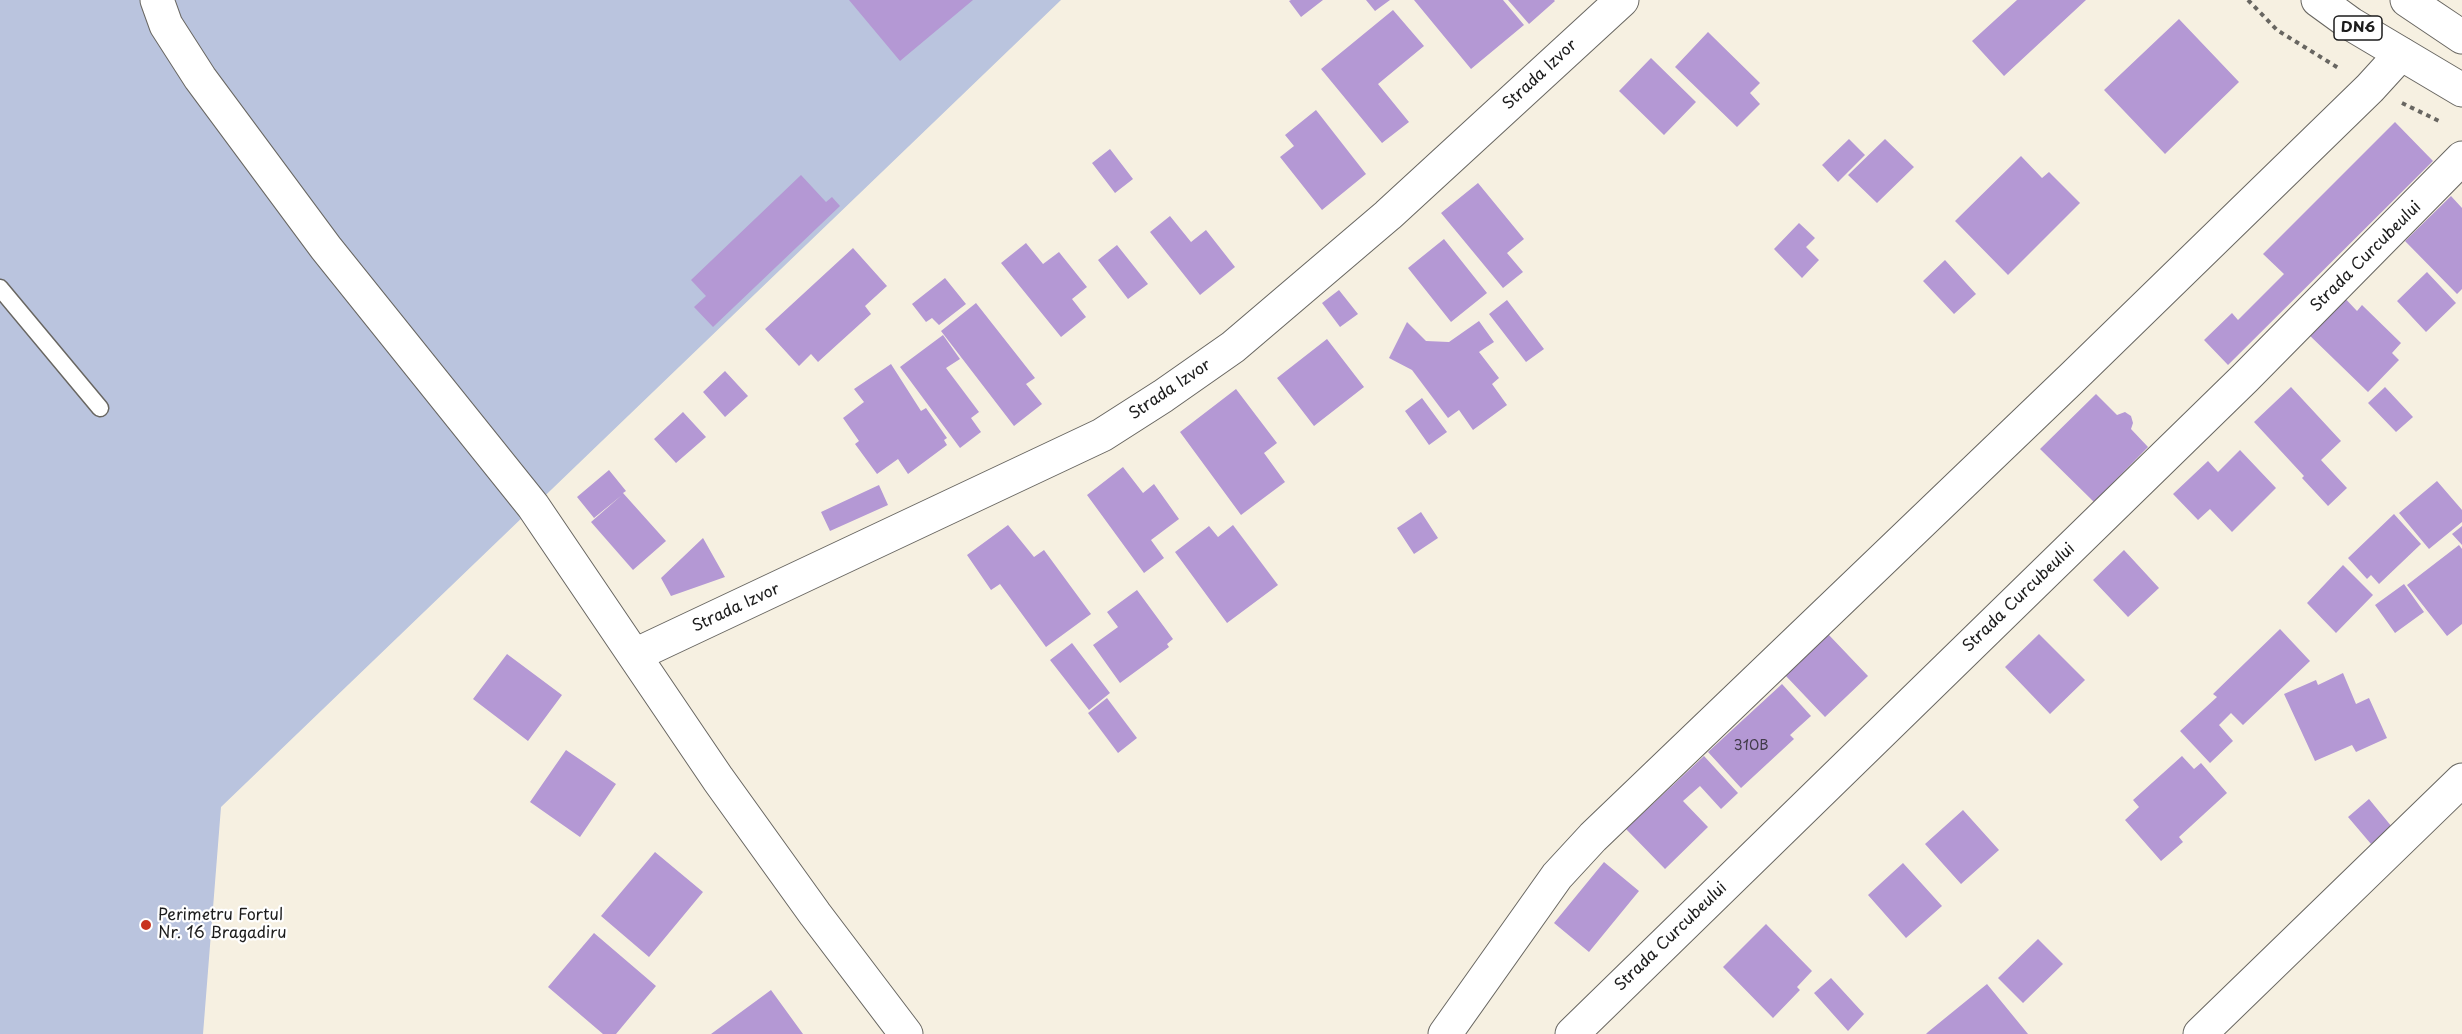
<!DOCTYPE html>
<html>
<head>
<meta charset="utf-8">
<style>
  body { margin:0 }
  canvas { display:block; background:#f6f0e1 }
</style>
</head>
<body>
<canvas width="2462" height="1034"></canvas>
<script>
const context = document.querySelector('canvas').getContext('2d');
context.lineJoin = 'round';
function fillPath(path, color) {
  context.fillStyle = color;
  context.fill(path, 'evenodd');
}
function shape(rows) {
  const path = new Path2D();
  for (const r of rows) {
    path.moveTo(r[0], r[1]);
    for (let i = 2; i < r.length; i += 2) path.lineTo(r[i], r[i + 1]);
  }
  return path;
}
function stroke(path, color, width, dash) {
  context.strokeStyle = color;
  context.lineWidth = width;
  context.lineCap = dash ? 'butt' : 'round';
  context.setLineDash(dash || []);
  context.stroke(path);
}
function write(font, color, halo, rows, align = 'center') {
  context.font = font + ' "Playpen Sans",sans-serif';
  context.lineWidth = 4.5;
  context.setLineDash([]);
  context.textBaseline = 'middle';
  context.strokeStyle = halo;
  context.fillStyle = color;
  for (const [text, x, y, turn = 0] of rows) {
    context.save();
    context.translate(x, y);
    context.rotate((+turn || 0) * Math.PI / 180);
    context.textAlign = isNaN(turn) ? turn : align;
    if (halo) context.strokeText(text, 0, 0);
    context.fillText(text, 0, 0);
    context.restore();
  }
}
fillPath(shape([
  [0,0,1061,0,221,807,203,1034,0,1034]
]), '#bac4de');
fillPath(shape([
  [849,0,973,0,900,61],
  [1291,0,1323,0,1301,17,1289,1],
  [1366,0,1390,0,1375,11],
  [1414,0,1503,0,1524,25,1471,69],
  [1508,0,1554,0,1555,1,1529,24],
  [2017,0,2086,0,2004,76,1972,41],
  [1393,10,1424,46,1378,84,1409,122,1382,143,1321,69],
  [2179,19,2239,82,2165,154,2104,90],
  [1708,32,1760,83,1750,93,1760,104,1737,127,1675,67],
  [1651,58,1696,102,1664,135,1619,91],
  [1316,110,1366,174,1322,210,1280,157,1294,146,1285,135],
  [2395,122,2433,161,2228,365,2204,340,2232,313,2238,320,2284,274,2263,254],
  [1849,139,1865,155,1838,182,1822,165],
  [1885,139,1914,167,1877,203,1848,175],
  [1110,149,1133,179,1115,193,1092,163],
  [2021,156,2042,178,2049,172,2080,203,2008,275,1955,221],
  [801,175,826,202,832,197,840,206,713,327,694,307,706,296,691,280],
  [1478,183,1524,239,1507,253,1523,272,1503,288,1441,213],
  [2451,196,2462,208,2462,289,2457,294,2405,241],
  [1170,216,1191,242,1206,230,1235,267,1200,295,1150,232],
  [1799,223,1815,238,1806,247,1819,260,1802,278,1774,249],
  [1444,239,1487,293,1451,322,1408,268],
  [1026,243,1043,264,1059,252,1087,287,1072,299,1086,317,1061,337,1001,263],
  [1117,245,1148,284,1128,299,1098,260],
  [853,248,887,286,865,306,871,314,818,362,811,354,799,366,765,329],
  [1945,260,1976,294,1954,314,1923,281],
  [2427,272,2456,303,2426,332,2397,301],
  [945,278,966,304,939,325,932,318,926,322,912,304],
  [1339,290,1358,314,1340,327,1322,303],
  [2341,294,2357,311,2362,305,2401,343,2392,353,2399,360,2368,392,2304,330],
  [1507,300,1544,349,1526,362,1489,314],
  [976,303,1035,378,1026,384,1042,404,1014,426,941,331],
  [1479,321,1494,342,1479,352,1499,378,1492,384,1507,405,1473,430,1459,410,1448,418,1412,370,1389,358,1407,322,1426,341,1449,342],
  [943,335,960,359,946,368,979,412,971,418,981,432,960,448,900,367],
  [1327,339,1364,387,1314,426,1277,378],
  [891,364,921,411,926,408,947,438,944,440,947,445,908,474,898,459,877,474,855,444,859,441,843,418,864,402,854,389],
  [725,371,748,396,725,417,703,392],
  [2291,387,2341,441,2321,460,2347,488,2328,506,2302,478,2304,476,2254,422],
  [2385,387,2413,417,2396,432,2368,403],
  [1236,389,1277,443,1264,453,1285,482,1241,515,1180,432],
  [2096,394,2117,415,2125,412,2131,416,2133,423,2131,429,2148,447,2094,502,2040,449],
  [1422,398,1447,432,1429,445,1405,411],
  [683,412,706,437,676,463,654,439],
  [2240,450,2276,488,2232,532,2210,509,2198,520,2173,494,2208,461,2218,472],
  [1123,467,1143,493,1154,484,1179,519,1151,540,1164,558,1144,573,1087,495],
  [609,470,626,491,623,493,666,541,633,570,591,522,622,495,594,518,577,497],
  [2437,481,2462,510,2462,522,2429,549,2399,513],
  [879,485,888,505,830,531,821,512],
  [1421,512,1438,538,1414,554,1397,528],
  [2394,514,2421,544,2379,584,2371,575,2367,579,2348,558],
  [1008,525,1034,557,1044,550,1091,614,1046,647,1000,584,991,590,967,555],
  [1233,525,1278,585,1227,623,1175,552,1209,526,1218,537],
  [2462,526,2462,545,2452,534],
  [703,538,725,577,671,596,661,578],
  [2459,545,2462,549,2462,624,2447,636,2407,585],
  [2124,550,2159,588,2128,617,2093,580],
  [2343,565,2373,595,2336,633,2307,603],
  [2404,584,2424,612,2395,633,2375,605],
  [1137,590,1173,639,1167,644,1169,647,1120,683,1093,645,1118,627,1107,612],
  [2280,629,2310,661,2243,725,2231,713,2219,725,2233,741,2210,763,2180,731,2217,697,2213,694],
  [1828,634,1868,676,1825,717,1785,675],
  [2039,634,2085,680,2050,714,2005,667],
  [1072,643,1110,693,1089,710,1050,660],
  [507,654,562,695,528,741,473,699],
  [2343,673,2356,704,2369,698,2387,738,2356,752,2352,745,2315,761,2284,694,2316,680,2318,685],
  [1782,684,1811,716,1790,735,1794,739,1741,788,1708,752],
  [1107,698,1137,738,1118,753,1088,713],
  [566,750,616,784,580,837,530,802],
  [1704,756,1738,793,1721,809,1700,786,1683,801,1708,827,1665,869,1626,829],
  [2182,756,2194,769,2201,763,2227,793,2179,837,2183,842,2161,861,2125,820,2139,807,2133,800],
  [2369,799,2392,827,2371,844,2348,817],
  [1963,810,1999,850,1961,884,1925,844],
  [655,852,703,892,649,957,601,916],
  [1604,862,1639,891,1589,952,1554,923],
  [1903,863,1942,906,1906,938,1868,895],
  [1766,924,1812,971,1797,987,1800,990,1773,1018,1723,967],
  [594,933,656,986,616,1034,603,1034,548,987],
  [2038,939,2063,964,2023,1003,1998,978],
  [1831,978,1864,1014,1848,1031,1814,993],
  [1987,984,2028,1034,1926,1034,1928,1032],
  [771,990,803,1034,711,1034]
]), '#b498d4');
const service = shape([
  [0,288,100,408]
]);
const minor = shape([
  [157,0,166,25,200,78,326,248,533,506,718,779,815,914,906,1034],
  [635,655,1102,435,1163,396,1233,347,1388,215,1622,0],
  [1445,1034,1557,876,1593,837,2073,377,2370,88,2401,54],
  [1572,1034,2245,378,2462,158],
  [2200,1034,2462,780]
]);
const trunk = shape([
  [2318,0,2351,24,2462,90],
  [2407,0,2462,37]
]);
stroke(service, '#686661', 19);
stroke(minor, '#686661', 35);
stroke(trunk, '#686661', 35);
stroke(shape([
  [2248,0,2277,30,2340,69],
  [2402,103,2441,122]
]), '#686661', 4, [4.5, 4.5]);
stroke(service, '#fff', 16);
stroke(minor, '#fff', 33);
stroke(trunk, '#fff', 33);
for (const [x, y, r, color] of [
  [146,925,6,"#c8321e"]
]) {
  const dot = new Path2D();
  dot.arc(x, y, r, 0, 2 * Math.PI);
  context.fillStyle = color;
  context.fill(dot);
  stroke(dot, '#fff', 2);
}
write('14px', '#423b4a', null, [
  ["310B",1751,746]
]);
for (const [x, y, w] of [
  [2358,28,48]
]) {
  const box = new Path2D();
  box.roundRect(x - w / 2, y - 12, w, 24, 4.5);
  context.fillStyle = '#fff';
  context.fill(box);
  stroke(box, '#1c1c1c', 1.5);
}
write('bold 15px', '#1c1c1c', null, [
  ["DN6",2358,28]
]);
write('16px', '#1c1c1c', '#fff', [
  ["Strada Izvor",1540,75,-43],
  ["Strada Curcubeului",2366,257,-45],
  ["Strada Izvor",1170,390,-34],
  ["Strada Curcubeului",2019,598,-44],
  ["Strada Izvor",736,608,-25],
  ["Strada Curcubeului",1671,937,-44]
]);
write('16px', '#1c1c1c', '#fff', [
  ["Perimetru Fortul",158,916],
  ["Nr. 16 Bragadiru",158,934]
], 'left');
</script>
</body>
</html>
